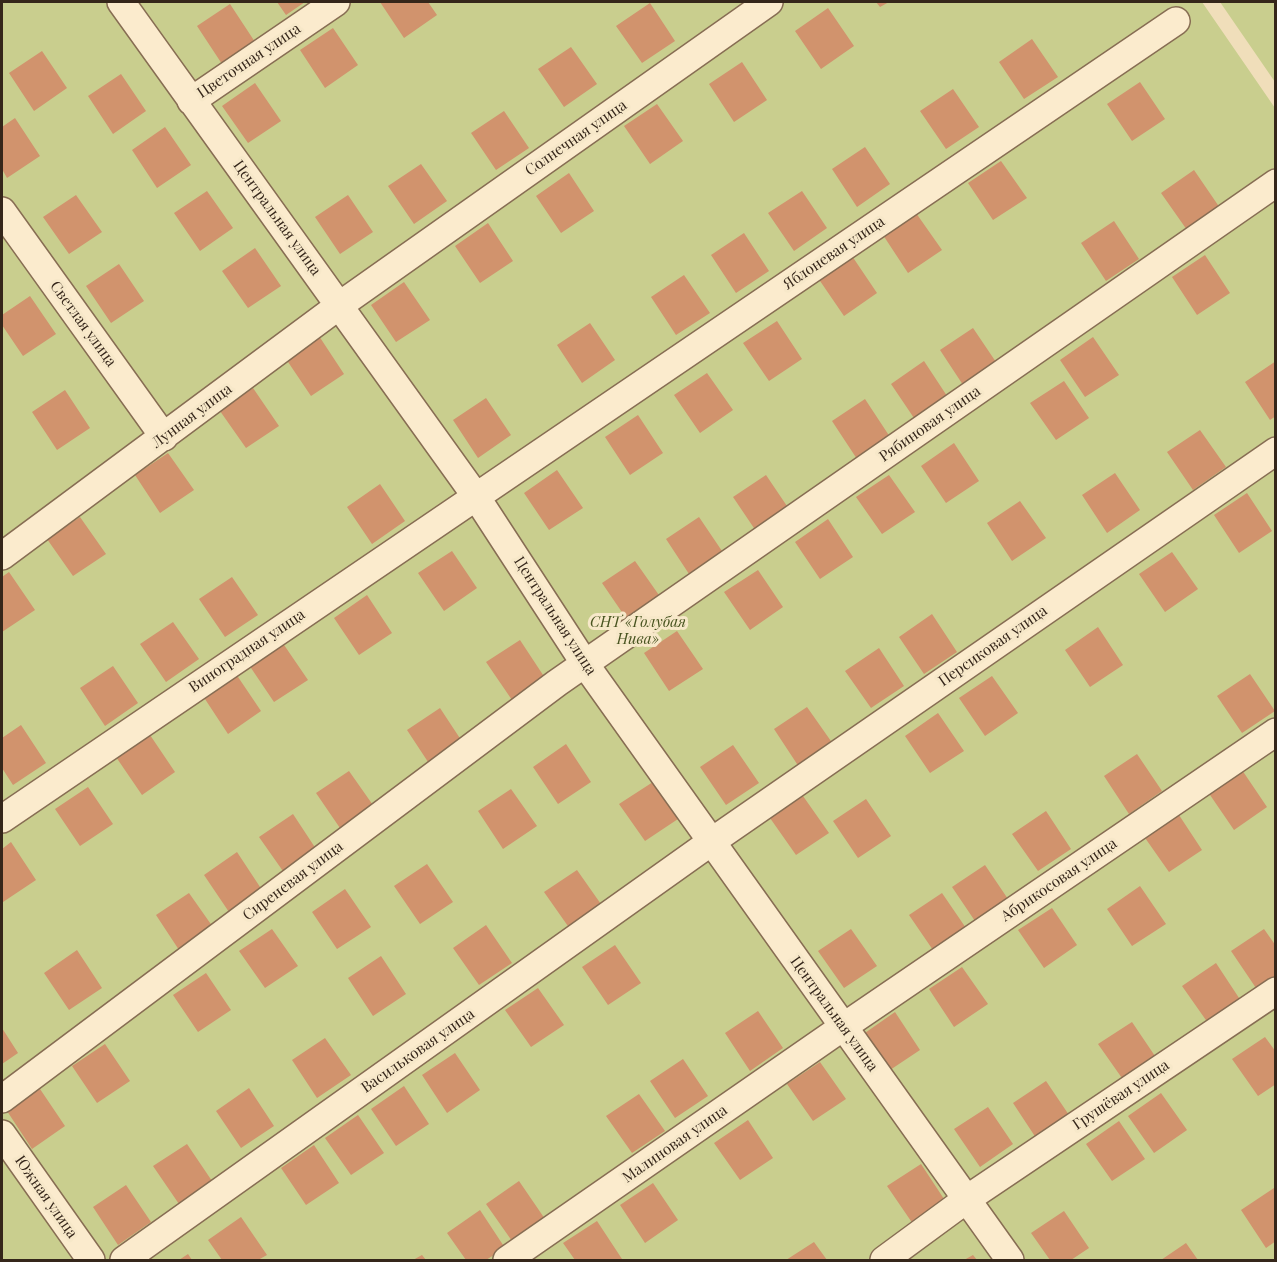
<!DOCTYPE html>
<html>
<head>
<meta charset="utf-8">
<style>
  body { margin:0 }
  #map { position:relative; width:1277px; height:1262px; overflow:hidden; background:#f0deba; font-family:"Playfair Display",serif }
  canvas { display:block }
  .frame { position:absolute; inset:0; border:3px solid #35261a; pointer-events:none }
</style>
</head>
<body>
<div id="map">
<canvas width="1277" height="1262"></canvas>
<div class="frame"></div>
</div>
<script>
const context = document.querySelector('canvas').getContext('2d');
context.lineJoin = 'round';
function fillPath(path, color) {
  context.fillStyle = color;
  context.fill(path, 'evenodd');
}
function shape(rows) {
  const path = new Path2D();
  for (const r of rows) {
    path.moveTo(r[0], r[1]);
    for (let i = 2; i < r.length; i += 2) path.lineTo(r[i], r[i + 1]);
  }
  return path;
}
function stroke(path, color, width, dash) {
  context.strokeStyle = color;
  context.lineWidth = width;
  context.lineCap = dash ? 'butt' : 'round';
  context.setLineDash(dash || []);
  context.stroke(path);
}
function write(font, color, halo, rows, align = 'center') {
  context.font = font + ' "Playfair Display",serif';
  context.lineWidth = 6;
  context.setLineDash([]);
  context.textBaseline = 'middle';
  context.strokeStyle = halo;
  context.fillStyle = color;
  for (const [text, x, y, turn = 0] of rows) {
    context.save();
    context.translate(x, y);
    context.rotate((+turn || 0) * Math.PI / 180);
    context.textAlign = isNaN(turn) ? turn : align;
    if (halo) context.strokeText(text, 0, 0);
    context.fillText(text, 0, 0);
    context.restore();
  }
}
fillPath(shape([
  [2,2,1202,2,1275,108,1275,1260,2,1260],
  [1220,2,1275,2,1275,82]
]), '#c9ce8e');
fillPath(shape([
  [277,2,305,2,286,15],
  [380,2,428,2,437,15,404,38],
  [876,2,889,2,880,7],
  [650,3,675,41,642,63,616,26],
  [230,4,255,42,222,64,197,26],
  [828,8,854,46,821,69,795,31],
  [333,28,358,65,325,88,300,50],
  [1032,39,1058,77,1024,99,999,62],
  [571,47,597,84,564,107,538,69],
  [42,51,67,88,34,111,9,73],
  [742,62,767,100,734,122,709,84],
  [121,74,146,111,113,134,88,96],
  [1140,82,1165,119,1132,141,1107,104],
  [255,83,281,121,248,143,222,106],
  [953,89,979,127,946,149,920,111],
  [657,104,683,141,650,164,624,126],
  [504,111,529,148,496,170,471,133],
  [15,118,40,156,7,178,2,169,2,127],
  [165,127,191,165,157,188,132,150],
  [865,147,890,184,857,207,832,169],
  [1001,161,1027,198,993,220,968,183],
  [421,164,447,201,414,224,388,186],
  [1194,170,1220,208,1187,230,1161,193],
  [569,173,594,211,561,233,536,196],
  [207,191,233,228,200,251,174,213],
  [802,191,827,228,794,251,768,213],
  [76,195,102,232,69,254,43,217],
  [348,195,373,232,340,254,315,217],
  [916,213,942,250,908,273,883,235],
  [1114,221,1139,259,1106,281,1081,243],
  [488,223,513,261,480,283,455,246],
  [744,233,769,271,736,293,711,255],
  [255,248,281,286,248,308,222,271],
  [1205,255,1230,293,1197,315,1172,277],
  [852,256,877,293,844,316,818,278],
  [119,264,144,301,111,323,86,286],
  [684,275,710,313,676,335,651,297],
  [404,282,430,320,396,342,371,305],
  [30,296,56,334,23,356,2,325,2,315],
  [777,321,802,359,769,381,743,343],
  [590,323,615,360,582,383,557,345],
  [973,328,998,365,965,388,940,350],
  [319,336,344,374,311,396,286,359],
  [1093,337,1119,375,1085,397,1060,360],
  [924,361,949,399,916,421,891,384],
  [1276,361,1276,416,1270,420,1245,382],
  [707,373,733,410,700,433,674,395],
  [1064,381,1089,418,1056,440,1030,403],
  [253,388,279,426,246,448,220,411],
  [65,390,90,428,57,450,32,412],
  [486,398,511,435,478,458,453,420],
  [865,399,890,437,857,459,832,421],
  [638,415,663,453,630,475,605,437],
  [1200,430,1226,467,1193,490,1167,452],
  [954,443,979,481,946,503,921,466],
  [168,453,194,490,160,513,135,475],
  [557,470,583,508,549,530,524,493],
  [1115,473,1140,510,1107,533,1082,495],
  [766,475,791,512,758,534,733,497],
  [889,475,915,512,882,534,856,497],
  [380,484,405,521,372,544,347,507],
  [1247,493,1272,531,1239,553,1214,515],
  [1020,501,1046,538,1012,561,987,523],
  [80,517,106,554,73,576,47,539],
  [699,517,724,554,691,577,666,539],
  [828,519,853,557,820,579,795,542],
  [452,551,477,588,444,611,418,573],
  [1172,552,1198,589,1165,612,1139,574],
  [635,561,661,598,628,621,602,583],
  [758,570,783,607,750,630,724,592],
  [9,572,35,610,2,632,2,577],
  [232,577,258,615,225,637,199,599],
  [367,595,392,633,359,655,334,618],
  [932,614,957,652,924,674,899,637],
  [173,622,199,659,166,682,140,644],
  [1098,627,1123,665,1090,687,1065,650],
  [677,631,703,669,669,691,644,653],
  [520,640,545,678,512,700,486,662],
  [282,642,308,680,274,702,249,665],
  [879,648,904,686,871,708,845,671],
  [113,666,138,703,105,726,80,688],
  [236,674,261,711,228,734,203,696],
  [1250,674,1275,711,1242,733,1217,696],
  [992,676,1018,713,985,736,959,698],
  [807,707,833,744,799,767,774,729],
  [440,708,465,746,432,768,407,730],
  [938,713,964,751,930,773,905,736],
  [21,725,46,763,13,785,2,768,2,738],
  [150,735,175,772,142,795,116,757],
  [566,744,591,782,558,804,533,767],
  [733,745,759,783,726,805,700,767],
  [1137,754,1162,791,1129,814,1104,776],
  [1242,770,1267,807,1234,830,1208,792],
  [349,771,375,808,342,831,316,793],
  [653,782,678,819,645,841,619,804],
  [88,787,113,824,80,846,55,809],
  [511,789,537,826,503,849,478,811],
  [803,796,829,833,796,855,770,818],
  [866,799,891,836,858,858,833,821],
  [1046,811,1071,849,1038,871,1012,834],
  [1177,812,1202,850,1169,872,1143,835],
  [293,814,318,852,285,874,259,837],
  [11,842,36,880,3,902,2,849],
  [237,852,262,890,229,912,204,875],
  [427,864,453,902,420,924,394,886],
  [985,865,1010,902,977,924,952,887],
  [577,870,603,907,570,929,544,892],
  [1140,886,1166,924,1132,946,1107,909],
  [345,889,371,927,337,949,312,912],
  [189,893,215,930,181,953,156,915],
  [942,893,968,931,935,953,909,915],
  [1052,908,1077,945,1044,968,1018,930],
  [486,925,512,963,479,985,453,948],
  [272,929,298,966,265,988,239,951],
  [851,929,877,966,844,988,818,951],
  [1264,929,1276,946,1276,978,1256,988,1231,951],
  [615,945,641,983,608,1005,582,967],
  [77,950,102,988,69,1010,44,973],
  [381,956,406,994,373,1016,348,978],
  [1216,963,1241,1001,1208,1023,1182,986],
  [962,967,988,1004,954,1027,929,989],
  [206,973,231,1010,198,1032,173,995],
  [538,988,564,1025,531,1047,505,1010],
  [758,1011,783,1048,750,1071,725,1033],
  [895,1012,920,1050,887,1072,862,1035],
  [1132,1022,1157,1059,1124,1081,1098,1044],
  [2,1028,18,1053,2,1064],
  [1265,1037,1276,1052,1276,1084,1258,1096,1232,1059],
  [325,1038,351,1075,317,1098,292,1060],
  [105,1044,130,1081,97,1103,72,1066],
  [455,1053,480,1090,447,1113,422,1075],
  [683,1059,708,1096,675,1118,650,1081],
  [820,1062,846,1099,813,1121,787,1084],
  [1046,1081,1071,1118,1038,1141,1013,1103],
  [404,1086,429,1124,396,1146,371,1109],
  [249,1088,274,1126,241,1148,216,1111],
  [40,1089,65,1126,32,1149,7,1111],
  [1161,1093,1187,1130,1154,1153,1128,1116],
  [639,1094,665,1131,632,1153,606,1116],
  [988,1107,1013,1144,980,1167,954,1129],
  [358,1115,384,1153,351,1175,325,1138],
  [748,1120,773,1158,740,1180,714,1143],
  [1119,1121,1145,1159,1112,1181,1086,1144],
  [187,1144,212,1181,179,1204,153,1166],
  [314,1145,339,1183,306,1205,281,1168],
  [921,1164,946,1202,913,1224,887,1186],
  [519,1181,545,1219,512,1241,486,1204],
  [653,1183,678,1220,645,1243,620,1205],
  [126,1185,151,1222,118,1245,93,1207],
  [1274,1188,1276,1241,1266,1248,1241,1210],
  [480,1210,505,1248,486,1260,466,1260,447,1233],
  [1064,1211,1089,1248,1071,1260,1050,1260,1031,1233],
  [241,1217,267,1255,258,1260,222,1260,208,1240],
  [597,1221,622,1259,620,1260,575,1260,563,1243],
  [814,1242,827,1260,786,1260],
  [1186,1243,1198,1260,1161,1260],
  [188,1254,192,1260,179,1260],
  [422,1255,426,1260,413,1260],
  [973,1255,977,1260,964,1260]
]), '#d1936d');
const minor = shape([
  [121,2,475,495,585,664,1010,1260],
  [191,101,336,2],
  [2,211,164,437],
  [2,556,340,305,769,2],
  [2,819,1176,21],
  [2,1099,557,683,1276,183],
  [2,1134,91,1260],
  [124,1260,711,842,1276,451],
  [507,1260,843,1027,1276,732],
  [884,1260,967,1199,1276,991]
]);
stroke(minor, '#876d53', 30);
stroke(minor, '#fbebcd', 27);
write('15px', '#35261a', '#f7e8c9', [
  ["Цветочная улица",249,61,-34],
  ["Солнечная улица",576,138,-35],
  ["Центральная улица",277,218,54],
  ["Яблоневая улица",834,253,-34],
  ["Светлая улица",83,324,54],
  ["Лунная улица",192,416,-37],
  ["Рябиновая улица",930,424,-35],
  ["Центральная улица",555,616,57],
  ["Персиковая улица",993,646,-35],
  ["Виноградная улица",247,651,-34],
  ["Абрикосовая улица",1059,880,-34],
  ["Сиреневая улица",293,881,-37],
  ["Центральная улица",834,1014,54],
  ["Васильковая улица",418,1051,-35],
  ["Грушёвая улица",1121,1095,-34],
  ["Малиновая улица",675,1144,-35],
  ["Южная улица",46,1197,55]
]);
write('italic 15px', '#47531f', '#f7e8c9', [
  ["СНТ «Голубая",638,622],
  ["Нива»",638,639]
]);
</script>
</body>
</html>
